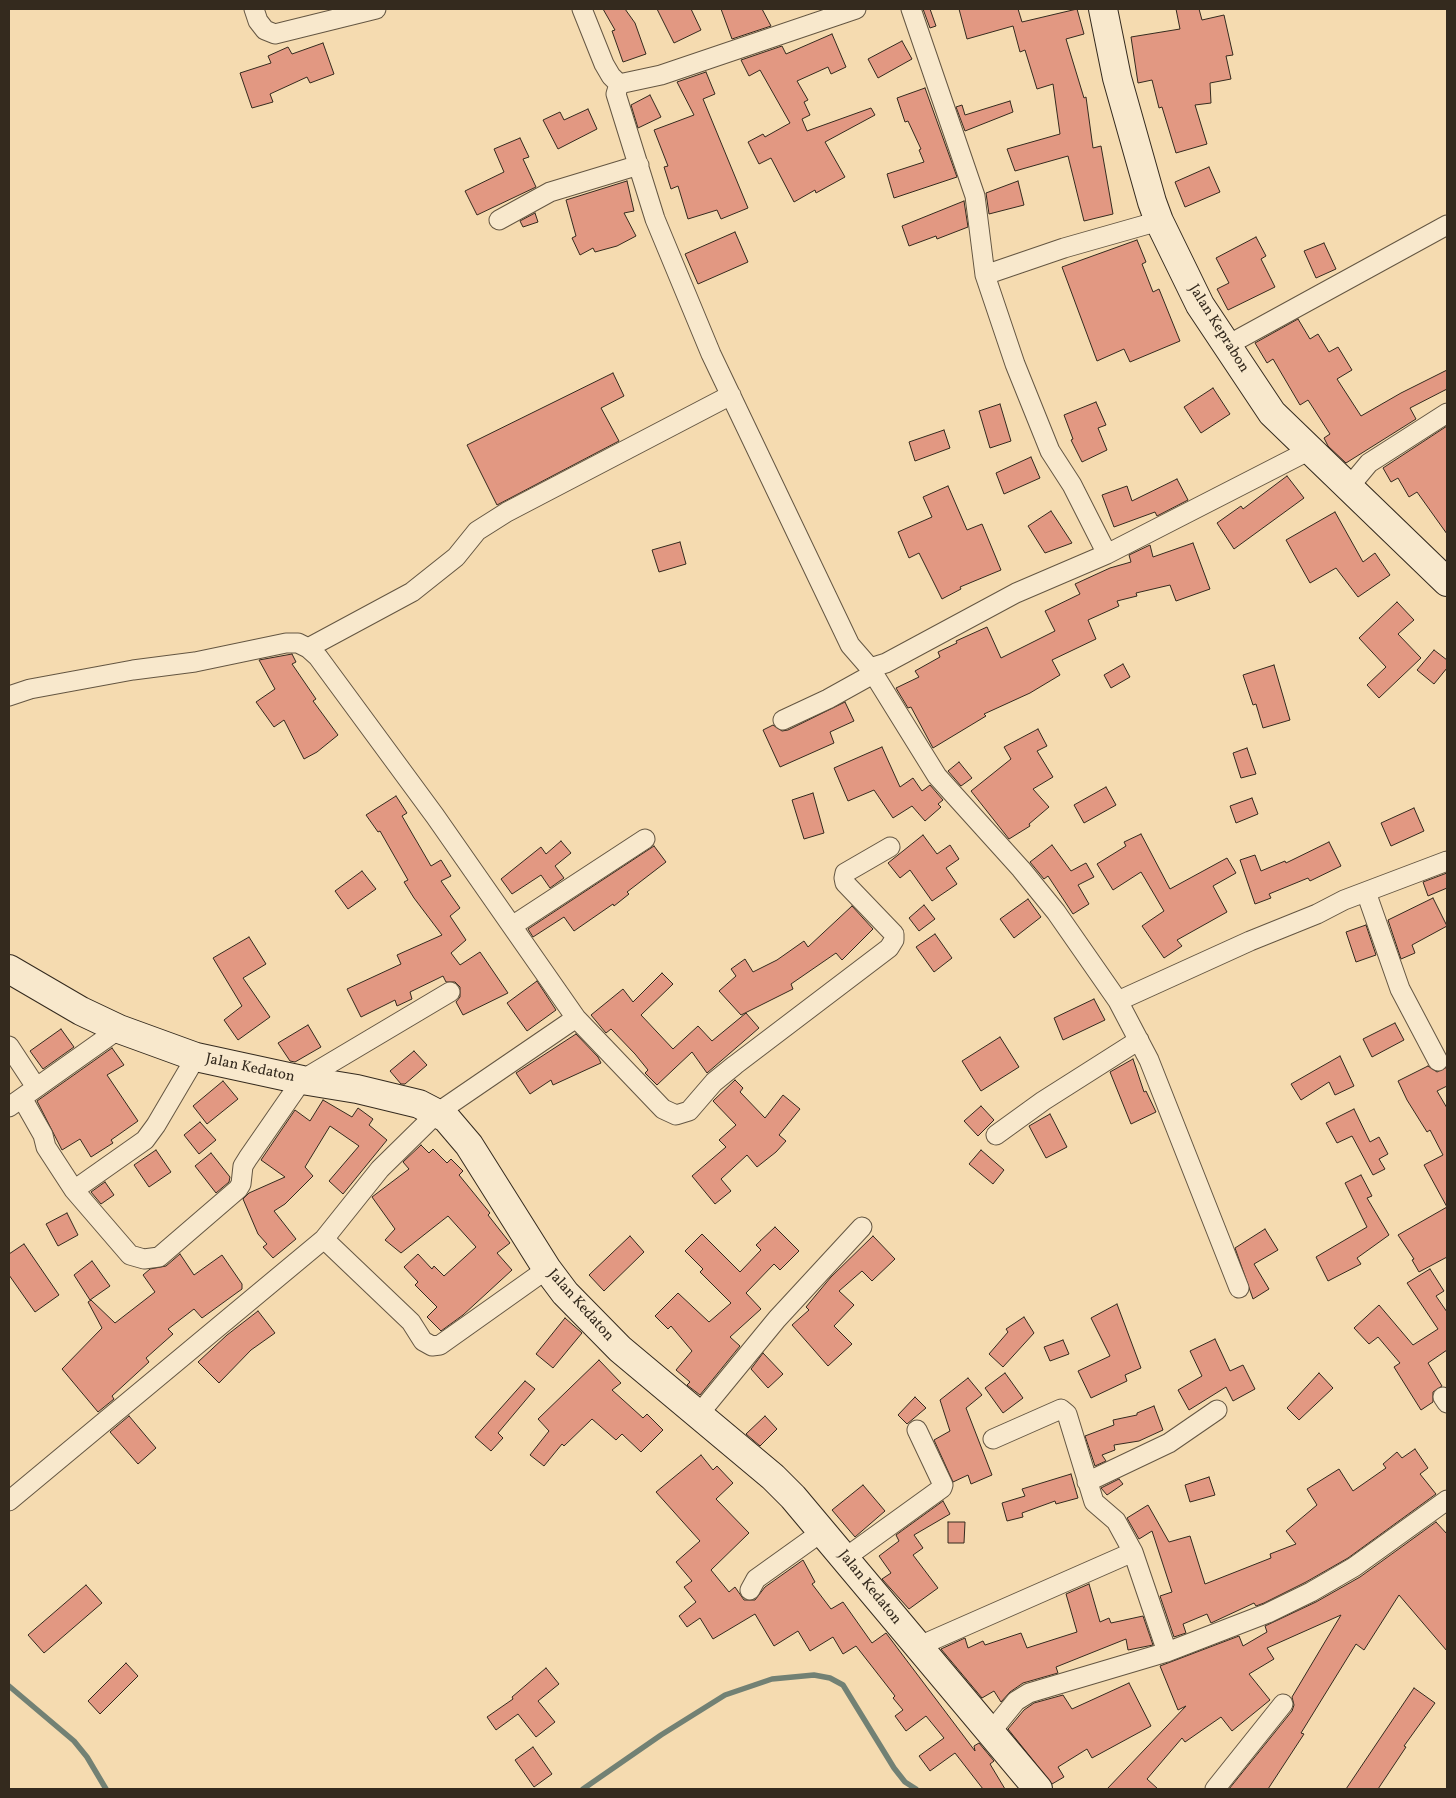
<!DOCTYPE html>
<html>
<head>
<meta charset="utf-8">
<style>
  body { margin:0 }
  #map { position:relative; width:1456px; height:1798px; overflow:hidden; background:#f5dbb0; font-family:Vollkorn,serif }
  canvas { display:block }
  .frame { position:absolute; inset:0; border:10px solid #342a1e; pointer-events:none }
</style>
</head>
<body>
<div id="map">
<canvas width="1456" height="1798"></canvas>
<div class="frame"></div>
</div>
<script>
const context = document.querySelector('canvas').getContext('2d');
context.lineJoin = 'round';
function shape(rows) {
  const path = new Path2D();
  for (const r of rows) {
    path.moveTo(r[0], r[1]);
    for (let i = 2; i < r.length; i += 2) path.lineTo(r[i], r[i + 1]);
  }
  return path;
}
function stroke(path, color, width, dash) {
  context.strokeStyle = color;
  context.lineWidth = width;
  context.lineCap = dash ? 'butt' : 'round';
  context.setLineDash(dash || []);
  context.stroke(path);
}
function fillPath(path, color) {
  context.fillStyle = color;
  context.fill(path, 'evenodd');
}
function write(font, color, halo, rows, align = 'center') {
  context.font = font + ' Vollkorn,serif';
  context.lineWidth = 5;
  context.setLineDash([]);
  context.textBaseline = 'middle';
  context.strokeStyle = halo;
  context.fillStyle = color;
  for (const [text, x, y, turn = 0] of rows) {
    context.save();
    context.translate(x, y);
    context.rotate((+turn || 0) * Math.PI / 180);
    context.textAlign = isNaN(turn) ? turn : align;
    if (halo) context.strokeText(text, 0, 0);
    context.fillText(text, 0, 0);
    context.restore();
  }
}
stroke(shape([
  [9,1686,74,1741,87,1757,106,1789],
  [583,1789,661,1735,725,1695,772,1679,814,1675,830,1678,843,1685,894,1768,905,1782,916,1789]
]), '#728174', 5.5);
const building = shape([
  [603,9,625,9,635,23,646,54,623,62,612,31,615,30,603,9],
  [657,9,691,9,701,30,674,43,657,9],
  [721,9,762,9,771,26,732,39,721,9],
  [923,9,930,9,936,26,930,28,923,9],
  [959,9,1018,9,1022,22,1077,9,1084,34,1066,39,1084,98,1086,97,1093,148,1101,146,1113,214,1084,221,1068,156,1015,171,1007,149,1060,134,1053,84,1037,89,1025,50,1020,52,1013,26,967,39,959,9],
  [1176,9,1199,9,1202,20,1224,15,1233,55,1226,56,1231,79,1210,83,1211,103,1195,105,1207,144,1176,153,1162,107,1159,108,1152,80,1138,83,1131,37,1180,29,1176,9],
  [832,34,846,67,831,74,828,67,797,81,808,100,804,102,810,115,802,119,807,131,871,108,875,115,825,142,845,177,816,193,815,190,794,202,771,158,759,164,748,142,763,134,765,137,790,123,760,70,749,76,741,60,782,46,786,54,832,34],
  [902,41,912,59,878,78,868,59,902,41],
  [323,43,334,74,310,83,307,77,270,94,273,102,252,108,240,73,271,63,268,56,288,47,292,54,323,43],
  [706,72,715,94,703,99,748,208,721,219,717,210,688,219,678,186,671,189,664,167,668,166,654,130,694,115,677,82,706,72],
  [925,88,957,177,894,198,887,174,924,162,919,150,921,149,908,121,905,122,897,98,925,88],
  [650,95,661,117,638,128,631,105,650,95],
  [1010,101,1013,112,965,131,956,107,962,105,965,115,1010,101],
  [588,109,597,129,558,149,543,120,560,112,564,120,588,109],
  [520,138,529,157,523,159,536,187,477,215,465,191,504,172,494,149,520,138],
  [1209,167,1220,192,1185,207,1175,182,1209,167],
  [627,181,634,211,624,213,636,236,617,246,595,252,593,248,580,255,572,238,576,236,566,200,627,181],
  [1018,181,1024,205,989,214,986,193,1018,181],
  [964,201,968,227,937,239,936,236,909,246,902,226,964,201],
  [535,213,538,222,523,227,520,221,535,213],
  [735,232,748,262,698,284,685,254,735,232],
  [1256,237,1266,256,1261,259,1275,287,1228,310,1217,289,1229,283,1216,258,1256,237],
  [1137,240,1146,262,1142,264,1153,292,1159,289,1180,341,1130,362,1124,349,1097,361,1062,267,1137,240],
  [1324,243,1336,269,1316,278,1304,251,1324,243],
  [1298,319,1310,339,1318,334,1329,352,1338,347,1352,370,1337,379,1361,416,1401,393,1447,370,1447,389,1410,408,1416,419,1346,463,1328,446,1324,438,1330,434,1308,400,1300,405,1273,359,1267,363,1255,343,1298,319],
  [613,373,624,396,601,408,619,441,497,505,467,445,613,373],
  [1213,388,1230,414,1201,433,1184,407,1213,388],
  [1096,402,1106,425,1098,428,1107,450,1082,462,1071,440,1073,439,1064,415,1096,402],
  [1000,404,1011,441,990,448,979,411,1000,404],
  [1447,426,1447,534,1417,492,1409,497,1398,478,1391,482,1383,468,1447,426],
  [944,430,950,448,915,461,909,442,944,430],
  [1031,457,1040,478,1004,494,996,473,1031,457],
  [1287,476,1304,498,1234,549,1217,523,1241,506,1243,509,1287,476],
  [1177,479,1188,500,1157,516,1155,512,1114,527,1102,495,1127,486,1132,501,1177,479],
  [948,486,967,530,982,524,1001,570,960,587,961,589,942,599,919,553,909,558,898,532,932,517,923,497,948,486],
  [1051,511,1072,543,1045,553,1028,526,1051,511],
  [1335,512,1363,562,1375,553,1390,575,1358,597,1336,568,1310,583,1286,540,1335,512],
  [680,542,686,564,659,572,652,550,680,542],
  [1193,543,1210,589,1176,601,1170,585,1136,593,1137,596,1117,601,1119,606,1088,620,1096,639,1052,660,1060,675,1030,693,984,714,986,716,933,748,911,707,908,708,896,688,919,677,915,671,940,657,938,652,957,643,956,641,987,627,1001,658,1055,631,1045,611,1080,594,1075,584,1110,568,1131,562,1129,555,1150,545,1153,557,1193,543],
  [1397,602,1414,620,1398,634,1421,658,1379,698,1367,685,1386,667,1359,638,1397,602],
  [1434,650,1447,660,1447,668,1434,684,1417,670,1434,650],
  [292,654,296,662,292,664,316,699,313,701,338,735,317,752,304,759,284,720,274,727,256,702,275,689,259,660,292,654],
  [1123,664,1130,677,1111,688,1104,675,1123,664],
  [1274,665,1290,720,1263,728,1256,704,1253,705,1243,675,1274,665],
  [845,702,854,721,830,732,834,743,780,767,763,730,773,725,782,731,788,730,845,702],
  [1038,729,1047,746,1037,751,1053,777,1033,789,1049,807,1029,824,1030,826,1009,839,971,791,1011,759,1004,747,1038,729],
  [882,747,900,787,913,778,922,791,930,785,943,800,938,804,941,807,925,821,912,806,893,818,874,790,848,801,834,768,882,747],
  [1247,748,1256,774,1241,778,1233,753,1247,748],
  [959,762,972,778,961,786,948,771,959,762],
  [1106,787,1116,805,1084,823,1074,805,1106,787],
  [813,793,824,833,804,839,792,800,813,793],
  [396,796,407,813,402,816,431,866,441,860,451,876,441,881,460,908,450,916,466,940,451,953,460,965,480,952,508,993,463,1015,456,1002,460,997,460,987,455,982,446,982,443,976,410,992,412,999,397,1006,395,1000,361,1017,347,989,401,964,397,955,442,935,414,898,404,882,408,880,380,831,378,832,366,815,396,796],
  [1252,798,1258,814,1236,823,1230,806,1252,798],
  [1414,808,1424,831,1391,846,1381,823,1414,808],
  [1141,834,1170,889,1227,858,1236,873,1213,886,1227,912,1177,940,1182,946,1164,958,1142,926,1164,911,1141,872,1113,890,1097,864,1126,846,1124,842,1141,834],
  [923,835,937,854,950,845,959,859,946,868,957,884,932,901,910,870,900,878,888,863,923,835],
  [561,841,571,853,555,866,564,878,550,888,541,875,512,894,501,879,541,847,546,854,561,841],
  [1329,842,1341,866,1310,881,1308,878,1269,894,1271,898,1255,904,1240,860,1255,855,1261,871,1285,861,1286,863,1329,842],
  [1052,845,1071,871,1086,863,1094,877,1078,885,1089,904,1073,914,1048,876,1044,879,1030,862,1052,845],
  [654,846,666,862,627,892,629,894,614,906,613,904,574,931,564,917,533,937,528,929,654,846],
  [362,871,376,889,348,909,335,891,362,871],
  [1447,873,1447,888,1428,896,1423,882,1447,873],
  [1433,898,1447,926,1412,945,1415,953,1401,959,1388,920,1433,898],
  [1028,899,1041,917,1014,938,1000,919,1028,899],
  [924,905,935,919,919,931,909,918,924,905],
  [852,906,873,929,842,960,836,953,791,984,793,989,741,1015,719,991,736,976,731,969,745,959,753,972,777,960,804,941,808,947,852,906],
  [1366,925,1376,955,1356,962,1346,932,1366,925],
  [935,934,952,958,934,972,916,947,935,934],
  [249,937,266,964,243,978,270,1017,238,1040,224,1020,242,1006,213,958,249,937],
  [662,973,673,984,641,1015,673,1049,698,1026,712,1041,746,1013,759,1028,707,1073,692,1052,657,1085,645,1073,648,1070,635,1054,611,1029,606,1033,591,1015,623,989,633,1002,662,973],
  [537,981,556,1010,527,1031,507,1003,537,981],
  [1094,999,1105,1020,1063,1040,1054,1018,1094,999],
  [1395,1023,1404,1040,1372,1057,1363,1039,1395,1023],
  [308,1025,321,1047,295,1062,290,1061,278,1043,308,1025],
  [61,1029,74,1047,43,1069,30,1051,61,1029],
  [576,1034,598,1057,601,1063,553,1085,551,1080,530,1094,516,1073,576,1034],
  [1000,1037,1019,1067,981,1091,962,1061,1000,1037],
  [112,1048,124,1065,107,1075,138,1121,111,1140,113,1143,91,1157,80,1139,62,1150,37,1101,112,1048],
  [414,1051,427,1065,405,1084,401,1084,390,1071,414,1051],
  [1340,1056,1354,1086,1335,1095,1329,1082,1301,1100,1291,1084,1340,1056],
  [1133,1059,1144,1092,1146,1091,1156,1112,1131,1124,1110,1072,1133,1059],
  [1428,1066,1437,1072,1447,1067,1447,1086,1437,1091,1447,1108,1447,1257,1419,1272,1412,1260,1414,1259,1398,1235,1447,1207,1424,1165,1443,1155,1430,1130,1427,1132,1407,1100,1398,1081,1428,1066],
  [735,1080,743,1088,740,1092,765,1118,783,1095,800,1109,779,1135,786,1141,776,1152,757,1167,747,1155,721,1179,731,1191,715,1204,692,1176,726,1147,719,1140,736,1125,713,1101,735,1080],
  [223,1081,238,1099,207,1124,193,1106,223,1081],
  [323,1100,352,1117,358,1108,373,1119,369,1125,387,1140,343,1194,329,1181,359,1146,330,1126,305,1167,313,1176,285,1204,274,1211,296,1239,273,1258,263,1247,267,1244,258,1234,243,1199,249,1193,285,1177,261,1160,295,1110,310,1121,323,1100],
  [981,1106,994,1120,978,1136,964,1121,981,1106],
  [1354,1109,1370,1142,1379,1137,1388,1154,1379,1159,1385,1169,1373,1175,1352,1136,1337,1143,1326,1123,1354,1109],
  [1050,1114,1067,1147,1046,1158,1029,1126,1050,1114],
  [200,1122,216,1140,199,1154,184,1135,200,1122],
  [421,1145,429,1153,433,1149,447,1163,451,1159,463,1171,459,1175,490,1213,488,1215,510,1243,497,1253,512,1270,463,1315,441,1331,427,1317,437,1307,415,1285,418,1282,404,1267,418,1254,432,1269,434,1266,444,1276,476,1247,448,1216,401,1253,385,1240,395,1229,372,1197,409,1169,403,1162,421,1145],
  [156,1150,171,1172,149,1187,134,1165,156,1150],
  [981,1150,1004,1170,993,1184,969,1164,981,1150],
  [211,1153,230,1177,229,1182,216,1193,195,1166,211,1153],
  [1361,1175,1372,1196,1367,1198,1389,1235,1357,1258,1361,1264,1328,1281,1316,1257,1367,1227,1345,1183,1361,1175],
  [105,1182,114,1195,101,1204,91,1192,105,1182],
  [67,1213,78,1235,58,1246,46,1224,67,1213],
  [775,1227,799,1251,780,1270,774,1264,746,1293,761,1309,730,1337,740,1346,700,1395,687,1385,690,1382,676,1370,692,1351,671,1326,668,1329,655,1316,678,1293,709,1322,731,1303,700,1272,703,1269,685,1251,702,1234,740,1272,761,1250,756,1245,775,1227],
  [1265,1229,1278,1250,1254,1264,1269,1289,1253,1299,1235,1248,1265,1229],
  [630,1236,644,1252,604,1291,589,1275,630,1236],
  [873,1236,895,1259,872,1281,862,1271,839,1291,854,1305,834,1326,852,1344,828,1366,792,1325,809,1310,806,1307,831,1277,873,1236],
  [24,1244,59,1295,35,1312,9,1275,9,1254,24,1244],
  [180,1254,194,1275,222,1255,242,1284,242,1289,202,1318,194,1309,168,1329,173,1334,146,1358,149,1362,112,1396,114,1399,98,1412,62,1369,102,1328,88,1302,91,1300,115,1323,155,1292,143,1275,150,1269,166,1266,180,1254],
  [92,1261,110,1286,90,1300,74,1275,92,1261],
  [1430,1269,1444,1291,1436,1296,1447,1312,1447,1350,1428,1363,1442,1386,1433,1392,1433,1402,1421,1410,1394,1367,1400,1363,1378,1337,1369,1344,1354,1328,1379,1305,1413,1345,1438,1329,1407,1283,1430,1269],
  [1117,1304,1141,1368,1125,1375,1127,1381,1091,1398,1078,1371,1110,1356,1091,1318,1117,1304],
  [258,1311,275,1333,251,1350,219,1383,198,1362,227,1335,258,1311],
  [1024,1317,1034,1333,1003,1367,989,1354,1008,1332,1006,1329,1024,1317],
  [565,1318,582,1333,553,1368,536,1354,565,1318],
  [1215,1339,1230,1371,1243,1365,1255,1389,1233,1401,1226,1387,1189,1410,1178,1390,1202,1376,1190,1351,1215,1339],
  [1063,1340,1069,1354,1050,1361,1044,1347,1063,1340],
  [763,1353,783,1374,768,1388,751,1369,763,1353],
  [599,1360,621,1383,612,1390,643,1418,647,1414,663,1430,641,1452,622,1434,616,1440,592,1419,564,1446,562,1444,544,1466,530,1455,549,1431,538,1419,599,1360],
  [1005,1373,1023,1398,1003,1413,985,1388,1005,1373],
  [1319,1373,1333,1388,1299,1420,1287,1408,1319,1373],
  [968,1378,982,1395,966,1408,992,1475,971,1484,968,1475,953,1482,934,1440,950,1431,940,1400,968,1378],
  [525,1381,535,1389,498,1433,503,1438,491,1451,475,1437,525,1381],
  [915,1397,926,1408,907,1424,898,1415,915,1397],
  [1154,1406,1163,1430,1139,1441,1114,1445,1115,1450,1102,1455,1106,1461,1095,1466,1085,1436,1114,1425,1113,1420,1137,1415,1137,1413,1154,1406],
  [129,1416,156,1448,138,1464,110,1432,129,1416],
  [765,1416,777,1429,760,1446,746,1434,765,1416],
  [1415,1449,1428,1468,1420,1474,1436,1494,1348,1558,1306,1582,1264,1603,1256,1606,1254,1603,1211,1623,1207,1614,1183,1624,1186,1633,1174,1637,1160,1596,1172,1592,1152,1531,1139,1539,1127,1518,1148,1505,1169,1542,1190,1536,1205,1584,1271,1558,1270,1554,1296,1544,1286,1531,1317,1505,1307,1489,1339,1469,1353,1491,1386,1468,1383,1464,1397,1452,1402,1458,1415,1449],
  [701,1455,713,1470,717,1466,733,1483,716,1499,749,1533,711,1570,729,1592,735,1587,744,1600,755,1600,765,1587,803,1560,815,1582,812,1584,831,1609,843,1602,872,1643,886,1633,975,1751,974,1746,979,1743,994,1761,990,1764,1005,1789,983,1789,955,1753,930,1771,919,1756,944,1738,926,1716,906,1731,895,1716,903,1710,893,1698,895,1696,856,1646,843,1654,833,1637,810,1651,798,1631,774,1646,755,1614,713,1639,700,1618,687,1627,679,1616,696,1602,684,1587,692,1581,676,1562,700,1541,656,1492,701,1455],
  [1071,1474,1078,1498,1056,1504,1055,1501,1022,1513,1023,1517,1007,1521,1002,1503,1025,1496,1022,1489,1071,1474],
  [1209,1477,1215,1495,1190,1502,1185,1485,1209,1477],
  [1119,1479,1123,1484,1107,1495,1101,1488,1119,1479],
  [863,1485,885,1511,855,1537,832,1510,863,1485],
  [943,1501,950,1514,914,1535,923,1548,913,1555,938,1588,909,1609,882,1579,891,1573,879,1556,899,1541,896,1535,943,1501],
  [948,1522,965,1522,964,1543,948,1543,948,1522],
  [1436,1522,1447,1534,1447,1651,1399,1595,1364,1650,1356,1644,1301,1733,1304,1734,1268,1789,1229,1789,1292,1711,1294,1705,1292,1697,1341,1615,1267,1648,1274,1659,1249,1674,1270,1700,1232,1731,1221,1717,1185,1742,1182,1738,1147,1779,1158,1789,1107,1789,1186,1706,1178,1710,1160,1666,1239,1636,1243,1646,1267,1632,1265,1626,1316,1602,1360,1577,1436,1522],
  [1089,1584,1100,1622,1109,1618,1111,1623,1143,1616,1153,1645,1128,1650,1126,1639,1056,1667,1058,1673,1023,1683,1010,1692,1001,1702,994,1691,982,1698,941,1649,965,1638,968,1648,983,1641,985,1645,1021,1633,1027,1648,1077,1632,1066,1594,1089,1584],
  [86,1585,102,1603,44,1653,28,1635,86,1585],
  [126,1663,138,1676,100,1714,88,1701,126,1663],
  [546,1668,559,1684,538,1701,555,1722,536,1737,518,1714,496,1730,487,1717,513,1699,512,1697,546,1668],
  [1129,1683,1151,1726,1092,1758,1087,1749,1058,1767,1064,1777,1052,1784,1008,1729,1024,1710,1034,1703,1063,1695,1072,1709,1129,1683],
  [1414,1688,1435,1703,1404,1746,1406,1747,1378,1789,1346,1789,1414,1688],
  [533,1747,552,1774,534,1787,515,1760,533,1747]
]);
fillPath(building, '#e29882');
stroke(building, '#342a1e', 1);
const street = shape([
  [254,9,258,21,265,30,275,34,376,9],
  [582,9,604,64,611,76,619,84,661,75,856,9],
  [911,9,975,196,985,275,1015,364,1050,451,1072,485,1107,554],
  [619,84,616,94,655,219,711,354,850,645,870,668],
  [499,220,550,192,639,165],
  [985,275,1064,248,1159,221],
  [1226,346,1447,225],
  [1310,450,1107,554,1016,593,886,663,870,668,937,776,1021,869,1056,912,1118,1001,1250,941,1317,914,1344,900,1447,861],
  [1349,487,1369,463,1447,413],
  [308,648,412,592,456,557,477,531,507,512,731,395],
  [9,696,30,689,133,670,195,662,286,643,298,643,308,648,318,657,435,816,576,1018],
  [783,720,828,699,873,674],
  [1366,892,1400,989,1438,1061],
  [512,926,645,839],
  [1118,1001,1149,1060,1239,1288],
  [9,1046,36,1087],
  [22,1098,43,1135,46,1147,74,1190,130,1255,144,1259,159,1257,238,1189,241,1184,243,1166,248,1158,302,1080,450,992],
  [9,1107,119,1029],
  [996,1135,1043,1101,1139,1040],
  [74,1190,145,1140,156,1125,196,1057],
  [324,1239,411,1322,423,1341,432,1346,440,1345,547,1269],
  [1443,1397,1447,1403],
  [699,1414,777,1319,862,1227],
  [993,1439,1061,1409,1067,1414,1094,1502,1116,1521,1133,1552,1167,1652],
  [1087,1482,1169,1443,1217,1410],
  [9,1501,324,1239,380,1169,437,1113,576,1018,663,1109,676,1115,689,1111,714,1082,735,1065,889,948,894,940,894,934,845,883,844,878,845,873,890,847],
  [845,1558,942,1488,943,1485,917,1430],
  [750,1590,756,1579,823,1531],
  [917,1647,1133,1552],
  [990,1733,1016,1701,1029,1693,1167,1652,1268,1613,1311,1592,1354,1567,1447,1500],
  [1215,1789,1283,1704]
]);
const secondary = shape([
  [1103,9,1117,78,1152,202,1159,221,1200,305,1272,413,1447,582],
  [9,969,81,1011,119,1029,196,1057,302,1080,357,1089,419,1104,446,1118,469,1145,547,1269,565,1293,620,1349,773,1477,793,1497,1038,1789]
]);
stroke(street, '#645642', 21);
stroke(secondary, '#342a1e', 30);
stroke(street, '#f8e8cc', 19);
stroke(secondary, '#f8e8cc', 28);
write('15px', '#342a1e', '#f8e8cc', [
  ["Jalan Keprabon",1218,329,58],
  ["Jalan Kedaton",250,1069,12],
  ["Jalan Kedaton",580,1306,48],
  ["Jalan Kedaton",869,1588,51]
]);
</script>
</body>
</html>
